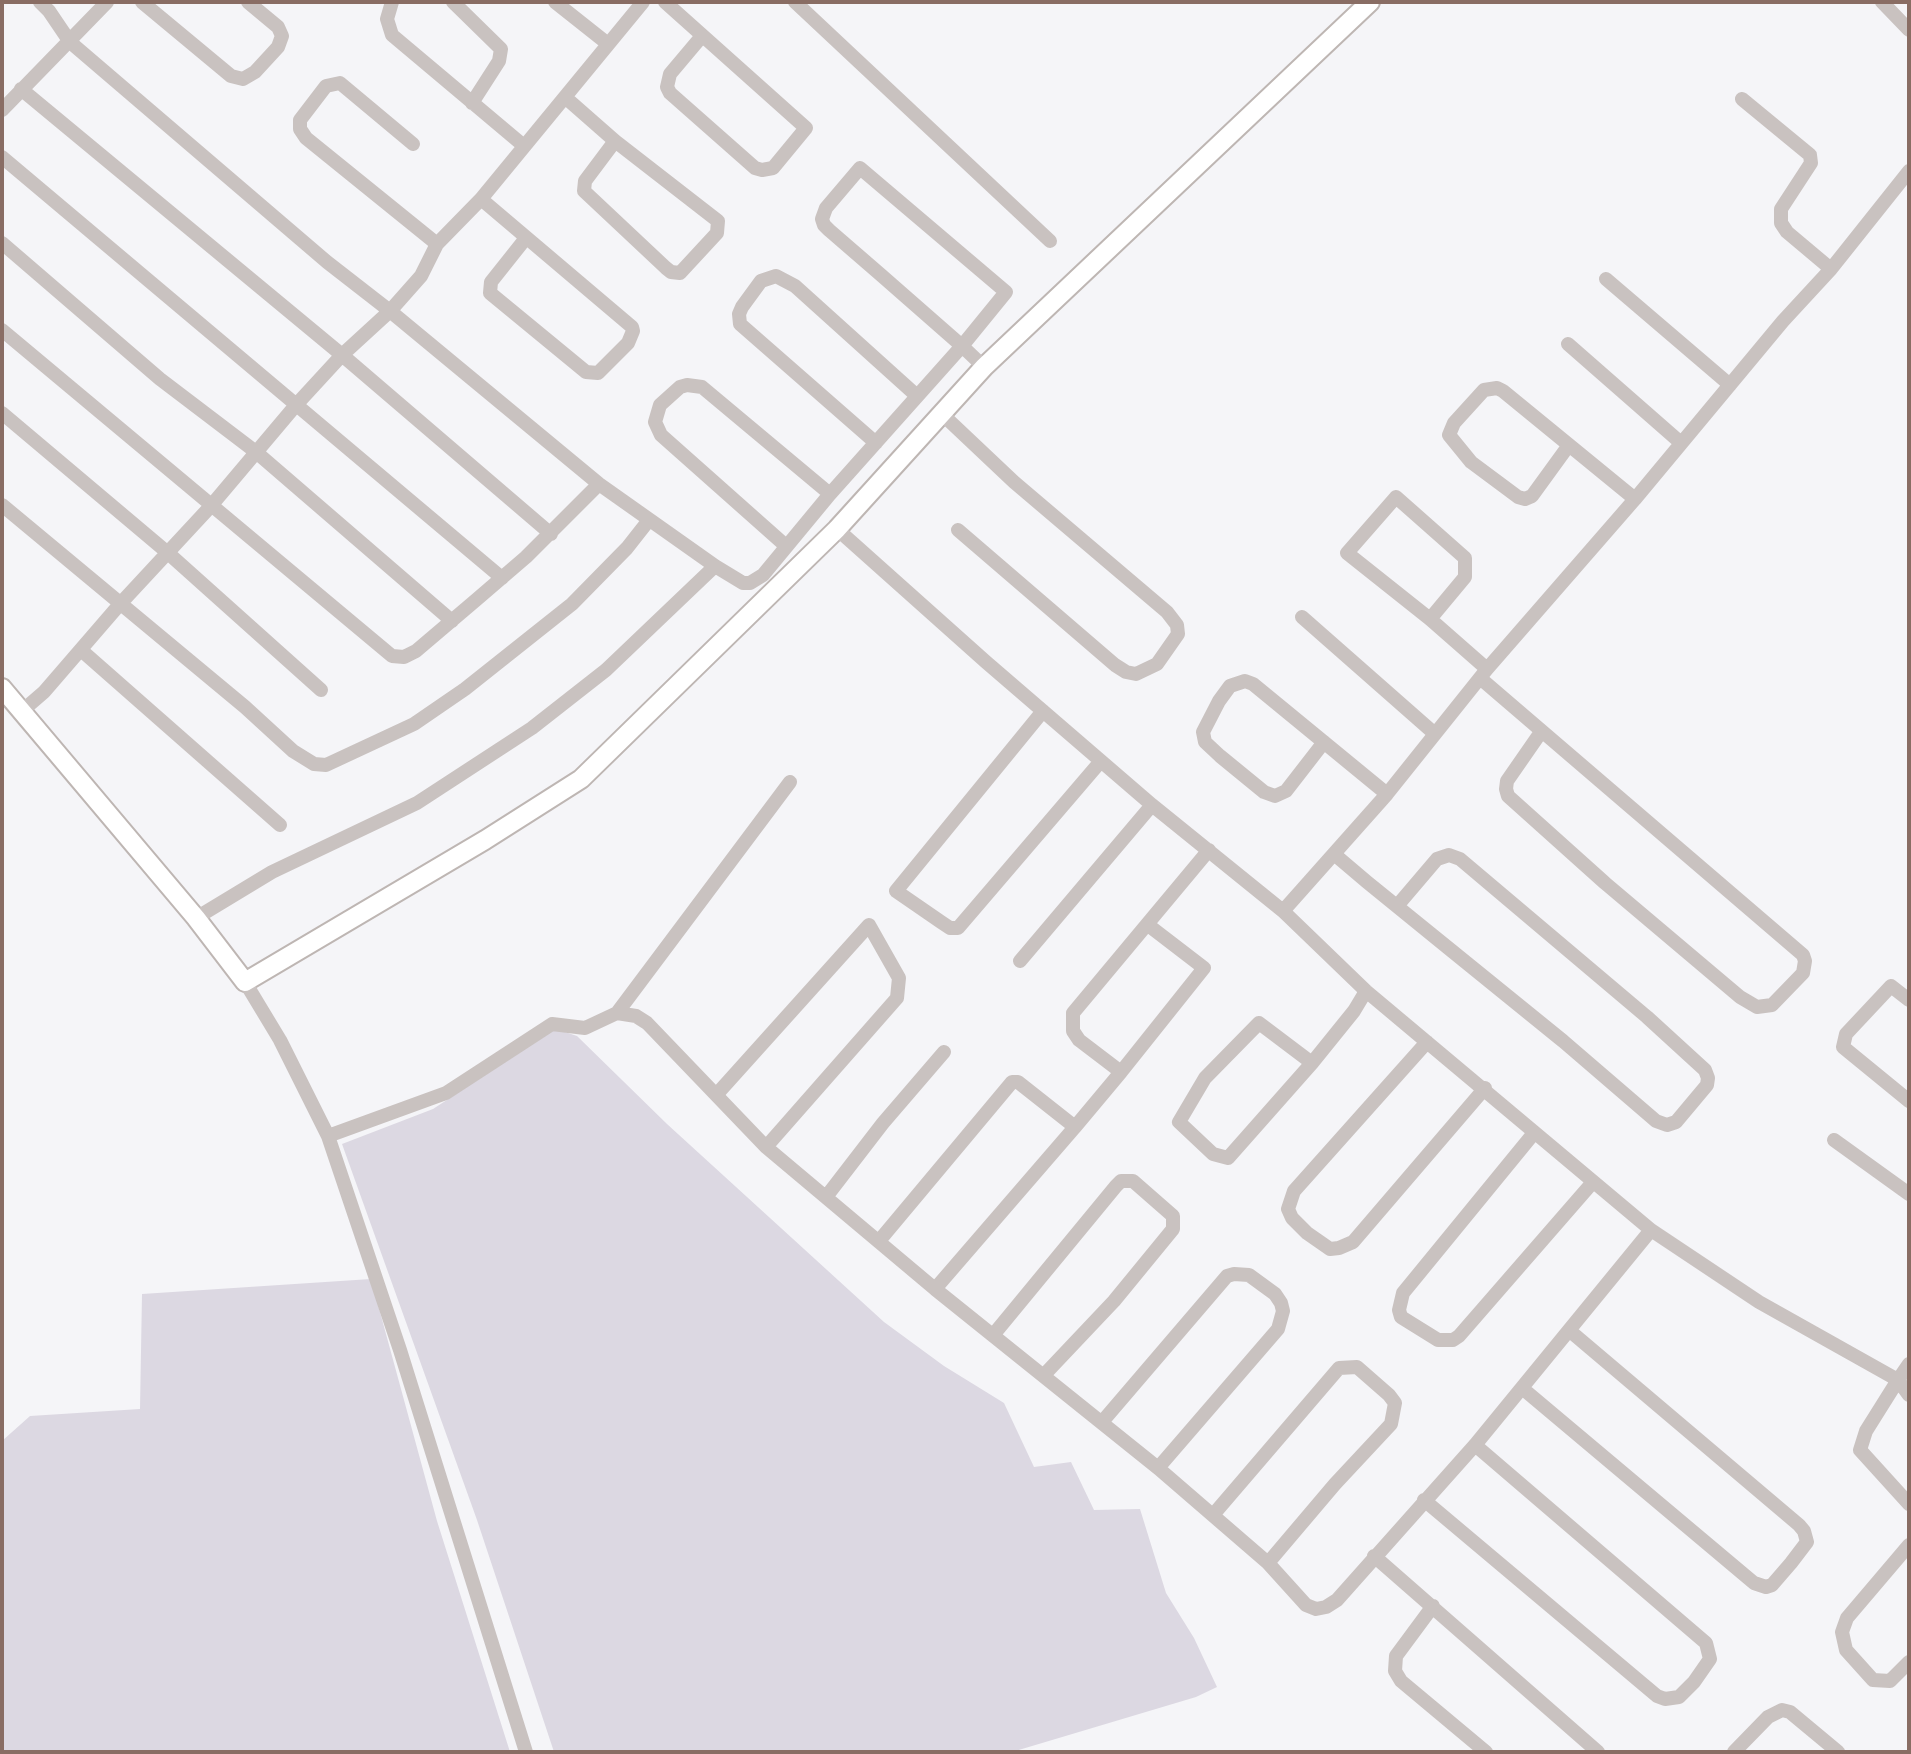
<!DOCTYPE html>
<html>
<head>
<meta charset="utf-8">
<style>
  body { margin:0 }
  #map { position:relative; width:1911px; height:1754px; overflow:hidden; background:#f5f5f8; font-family:"Public Sans",sans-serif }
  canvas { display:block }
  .frame { position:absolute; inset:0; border:4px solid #896d64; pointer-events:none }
</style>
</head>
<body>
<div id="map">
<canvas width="1911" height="1754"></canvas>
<div class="frame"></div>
</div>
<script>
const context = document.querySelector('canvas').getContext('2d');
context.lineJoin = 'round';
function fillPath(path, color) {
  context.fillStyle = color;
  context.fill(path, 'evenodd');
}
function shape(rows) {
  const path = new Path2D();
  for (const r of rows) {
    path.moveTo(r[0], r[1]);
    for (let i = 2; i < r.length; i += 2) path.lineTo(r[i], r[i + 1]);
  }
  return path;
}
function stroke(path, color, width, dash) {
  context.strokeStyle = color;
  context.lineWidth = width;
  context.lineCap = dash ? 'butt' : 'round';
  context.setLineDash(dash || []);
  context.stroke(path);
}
fillPath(shape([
  [556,1029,577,1036,667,1124,884,1322,944,1366,1004,1403,1034,1467,1071,1462,1094,1510,1140,1509,1166,1593,1194,1638,1217,1687,1196,1697,1012,1752,554,1752,477,1520,342,1144,433,1109],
  [371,1279,437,1521,510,1752,2,1752,2,1441,30,1416,140,1409,142,1294]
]), '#dcd8e2');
const major = shape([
  [2,688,196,918,245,982,485,840,581,779,837,529,984,367,1370,2]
]);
stroke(major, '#beb6b3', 22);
stroke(shape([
  [40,2,49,11,70,42,327,262,390,311,599,484,715,566,743,583,750,583,763,575,830,494,962,346,1006,292,860,168,826,208,822,219,824,225,829,230,881,275,962,346,984,367],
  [142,2,231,76,243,79,255,72,278,47,282,36,278,27,248,2],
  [392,2,387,19,392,35,524,146],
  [453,2,501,49,499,61,472,103],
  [555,2,608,44],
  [665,2,806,128,773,168,762,170,755,168,670,93,667,87,670,74,702,36],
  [795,2,1050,241],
  [1882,2,1909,30],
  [21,89,342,355,551,534],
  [566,98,615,141,718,221,717,233,680,273,671,272,666,268,584,191,585,181,615,141],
  [1742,99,1810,155,1811,163,1781,209,1781,223,1787,232,1831,269],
  [2,110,107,2],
  [413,144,340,83,326,86,300,120,300,129,306,138,437,244],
  [2,157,502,578],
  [481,199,632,327,633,331,628,343,598,373,586,372,490,293,491,282,526,238],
  [2,243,160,379,256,452,452,621],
  [1606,279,1730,385],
  [2,330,392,656,404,657,416,651,476,600,526,557,599,484],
  [1568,344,1681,443],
  [2,413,168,553,321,690],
  [942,414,1014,482,1167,612,1177,625,1178,634,1157,664,1136,674,1126,672,1115,665,958,530],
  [876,443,740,324,739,314,742,307,761,281,776,276,795,286,917,396],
  [1569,445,1532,496,1525,499,1518,497,1471,462,1449,435,1454,423,1484,390,1497,388,1503,391,1635,499],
  [2,505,245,707,293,751,314,764,326,765,414,724,465,689,572,604,627,548,649,520],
  [837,529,986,662,1152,805,1283,911,1366,991,1651,1230,1759,1302,1898,1380,1909,1364],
  [786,546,661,435,655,422,660,405,680,387,687,385,702,387,830,494],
  [1302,617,1435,734],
  [1430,619,1465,577,1465,558,1396,497,1347,553,1430,619,1487,669],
  [81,650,280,825],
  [1480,678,1803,955,1805,961,1803,973,1772,1005,1757,1007,1740,997,1605,883,1508,796,1506,789,1507,781,1541,732],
  [22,711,44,692,120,604,210,507,296,405,342,355,390,311,421,276,437,244,481,199,643,2],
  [1043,711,896,891,941,922,950,928,958,928,1101,761],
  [1324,742,1286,791,1275,796,1264,792,1220,756,1205,742,1203,732,1219,701,1230,686,1245,681,1253,684,1387,794],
  [1334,854,1367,882,1452,951,1563,1041,1656,1121,1667,1125,1676,1122,1707,1085,1708,1078,1705,1070,1647,1017,1460,859,1449,855,1437,859,1397,906],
  [1283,911,1387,794,1487,669,1635,499,1783,321,1831,269,1909,171],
  [196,918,272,872,417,803,532,728,606,670,715,566],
  [1148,925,1204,968,1121,1072,1079,1040,1073,1031,1073,1013,1209,850],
  [1020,961,1152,805],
  [245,982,280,1040,328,1136,400,1350,526,1752],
  [1909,1000,1891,986,1846,1034,1843,1047,1909,1101],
  [617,1013,790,782],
  [1427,1042,1294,1191,1288,1209,1292,1218,1307,1233,1330,1249,1339,1248,1353,1242,1485,1088],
  [1312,1063,1259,1023,1205,1078,1179,1122,1213,1154,1228,1158,1312,1063,1354,1011,1366,991],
  [717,1094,869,925,899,978,897,998,766,1147],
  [1075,1127,1121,1072],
  [1534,1133,1403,1293,1399,1310,1401,1317,1438,1340,1453,1340,1459,1336,1593,1182],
  [328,1136,446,1093,552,1024,585,1028,617,1013,636,1016,647,1023,766,1147,935,1289,1158,1468,1268,1563,1306,1605,1316,1609,1326,1607,1337,1600,1475,1445,1651,1230],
  [1834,1140,1909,1194],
  [826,1197,883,1123,944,1052],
  [879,1241,1012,1082,1018,1082,1075,1127,935,1289],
  [994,1334,1116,1186,1121,1181,1133,1181,1173,1216,1173,1229,1114,1301,1044,1375],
  [1522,1388,1754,1583,1766,1587,1772,1585,1791,1563,1807,1542,1804,1531,1799,1525,1570,1331],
  [1909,1395,1898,1380,1866,1431,1860,1450,1909,1504],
  [1102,1422,1227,1276,1234,1274,1249,1275,1275,1294,1281,1303,1283,1311,1278,1329,1158,1468],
  [1424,1500,1657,1696,1665,1699,1679,1697,1694,1682,1710,1659,1706,1643,1475,1445],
  [1213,1515,1339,1368,1357,1367,1389,1395,1395,1403,1391,1424,1335,1484,1268,1563],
  [1909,1545,1847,1618,1842,1632,1846,1650,1873,1680,1890,1681,1909,1662],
  [1374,1556,1598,1752],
  [1433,1606,1396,1656,1395,1671,1401,1681,1486,1752],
  [1734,1752,1768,1717,1782,1710,1790,1712,1838,1752]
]), '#c9c2c0', 14);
stroke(major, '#fff', 18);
</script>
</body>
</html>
